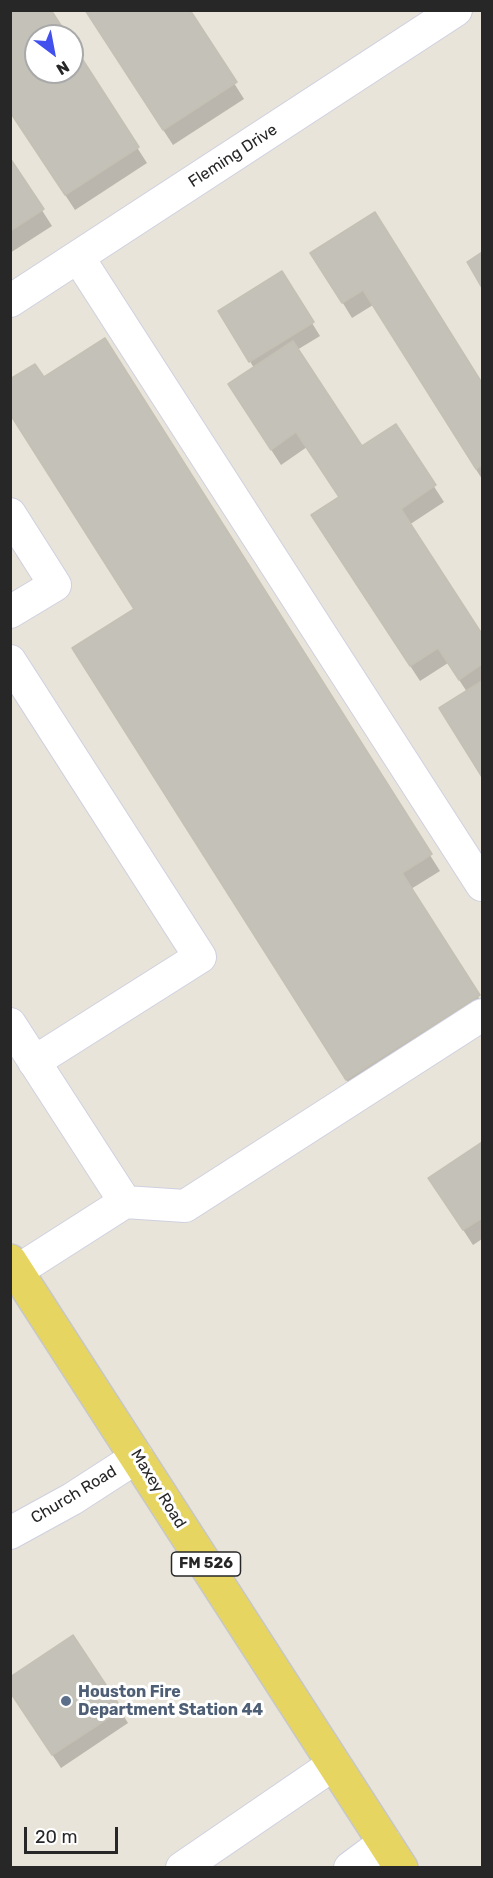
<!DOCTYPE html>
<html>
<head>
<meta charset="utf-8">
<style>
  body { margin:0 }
  #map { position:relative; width:493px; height:1878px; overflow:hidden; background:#e9e4d9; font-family:Rubik,sans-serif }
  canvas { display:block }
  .frame { position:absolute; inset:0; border:12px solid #272727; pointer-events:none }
  .north { position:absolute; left:24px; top:24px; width:60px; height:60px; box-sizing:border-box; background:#fff; border:2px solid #a9a9a9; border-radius:50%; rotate:148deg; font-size:16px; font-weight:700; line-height:24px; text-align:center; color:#272727 }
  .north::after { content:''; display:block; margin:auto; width:21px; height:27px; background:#4251ed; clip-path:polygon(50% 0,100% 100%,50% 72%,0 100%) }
  .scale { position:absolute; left:24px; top:1827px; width:94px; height:27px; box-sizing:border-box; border:3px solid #272727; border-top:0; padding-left:8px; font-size:18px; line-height:21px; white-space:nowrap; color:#272727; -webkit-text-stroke:4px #fff; paint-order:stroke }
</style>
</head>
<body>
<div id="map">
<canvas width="493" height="1878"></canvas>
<div class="frame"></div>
<div class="north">N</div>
<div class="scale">20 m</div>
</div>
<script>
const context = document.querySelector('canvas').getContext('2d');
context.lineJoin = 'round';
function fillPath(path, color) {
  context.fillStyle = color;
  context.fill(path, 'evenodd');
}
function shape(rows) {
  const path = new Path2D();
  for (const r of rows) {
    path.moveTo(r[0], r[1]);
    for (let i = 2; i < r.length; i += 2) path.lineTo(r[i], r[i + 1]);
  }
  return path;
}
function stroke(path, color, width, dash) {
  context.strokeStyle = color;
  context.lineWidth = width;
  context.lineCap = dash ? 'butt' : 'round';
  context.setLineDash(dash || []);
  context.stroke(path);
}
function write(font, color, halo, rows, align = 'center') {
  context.font = font + ' Rubik,sans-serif';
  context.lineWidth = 6;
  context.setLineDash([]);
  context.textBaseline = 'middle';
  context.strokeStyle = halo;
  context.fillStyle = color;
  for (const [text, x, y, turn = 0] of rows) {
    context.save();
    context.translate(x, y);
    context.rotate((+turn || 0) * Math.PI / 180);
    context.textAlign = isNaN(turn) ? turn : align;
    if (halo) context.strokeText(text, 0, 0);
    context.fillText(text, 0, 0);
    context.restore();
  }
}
fillPath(shape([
  [10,10,66,36,36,36,36,72,72,72,72,46,147,163,75,210,10,111],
  [85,10,188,10,244,99,173,145],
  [10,160,52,226,10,253],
  [374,214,482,386,482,479,373,305,352,318,322,269],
  [312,323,320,336,297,350,362,448,395,426,444,502,409,525,482,636,482,775,450,724,467,692,448,663,420,681,322,531,340,498,307,447,281,465,239,400,254,368,228,325],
  [105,340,440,871,411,889,482,1003,356,1095,83,665,136,610],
  [482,1144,482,1239,473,1245,430,1179],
  [10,1691,120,1710,128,1723,61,1768]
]), '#0003');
const building = shape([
  [10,10,51,10,68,36,36,36,36,72,72,72,72,43,139,147,65,195,10,112,10,10],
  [85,10,190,10,237,82,163,130,85,10],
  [10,158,44,209,10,231,10,158],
  [375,212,482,383,482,465,476,469,363,290,342,303,310,253,375,212],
  [482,252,482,288,467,262,482,252],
  [282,271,314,322,249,362,218,311,282,271],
  [105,338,432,854,402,873,480,995,346,1080,72,648,134,609,10,414,10,379,35,364,44,377,105,338],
  [293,341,362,446,396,424,436,485,401,509,482,634,482,664,459,680,438,648,410,666,311,515,339,497,296,432,271,450,228,384,293,341],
  [482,681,482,777,439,708,482,681],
  [482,1142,482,1218,463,1230,428,1178,482,1142],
  [73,1635,122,1709,52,1755,10,1692,10,1677,73,1635]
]);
fillPath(building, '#c4c1b9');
stroke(building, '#c4c0b4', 1.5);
const minor = shape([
  [78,257,482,885],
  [10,301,456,10],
  [10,514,55,585,10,612],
  [10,661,200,957,34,1062],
  [10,1024,125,1202,17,1271],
  [125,1202,185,1206,482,1015],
  [10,1533,72,1499,137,1457],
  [182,1868,334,1764],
  [350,1868,385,1842]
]);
const major = shape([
  [10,1261,401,1868]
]);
stroke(minor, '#cfd0e0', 34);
stroke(major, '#c7c7c7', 36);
stroke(minor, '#fff', 32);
stroke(major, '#e6d561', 33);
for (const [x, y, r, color] of [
  [66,1701,6,"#5c6f8a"]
]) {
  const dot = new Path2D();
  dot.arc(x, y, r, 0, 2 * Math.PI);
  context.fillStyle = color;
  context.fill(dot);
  stroke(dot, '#fff', 2);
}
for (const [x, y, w] of [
  [206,1564,69]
]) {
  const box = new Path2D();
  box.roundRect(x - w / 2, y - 12, w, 24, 4.5);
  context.fillStyle = '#fff';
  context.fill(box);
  stroke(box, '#272727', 1.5);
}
write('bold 15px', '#272727', null, [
  ["FM 526",206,1564]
]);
write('16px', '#272727', '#fff', [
  ["Fleming Drive",233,156,-33],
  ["Maxey Road",158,1489,58],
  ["Church Road",74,1495,-31]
]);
write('bold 16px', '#4e5e75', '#fff', [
  ["Houston Fire",78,1692],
  ["Department Station 44",78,1710]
], 'left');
</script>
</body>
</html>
